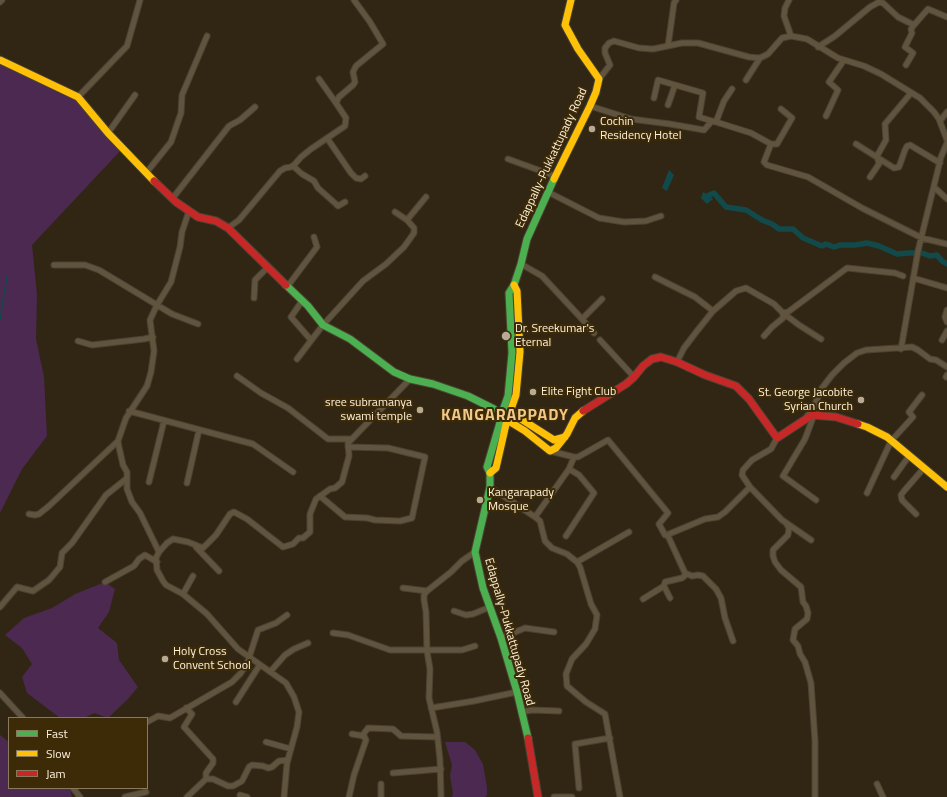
<!DOCTYPE html>
<html>
<head>
<meta charset="utf-8">
<style>
  body { margin:0 }
  #map { position:relative; width:947px; height:797px; overflow:hidden; background:#302613; font-family:"Titillium Web",sans-serif }
  canvas { display:block }
  .legend { position:absolute; left:8px; top:717px; width:140px; height:72px; box-sizing:border-box; background:#3d2a06; border:1px solid #8a7a5d; margin:0; padding:5px 7px; list-style:none; font-size:12px; color:#fef2df }
  .legend li { display:flex; align-items:center; gap:8px; height:20px }
  .legend b { width:20px; border:1px solid #8a7a5d }
</style>
</head>
<body>
<div id="map">
<canvas width="947" height="797"></canvas>
<ul class="legend">
<li><b style="height:5px;background:#4caf50"></b>Fast</li>
<li><b style="height:5px;background:#ffc107"></b>Slow</li>
<li><b style="height:5px;background:#c62828"></b>Jam</li>
</ul>
</div>
<script>
const context = document.querySelector('canvas').getContext('2d');
context.lineJoin = 'round';
function fillPath(path, color) {
  context.fillStyle = color;
  context.fill(path, 'evenodd');
}
function shape(rows) {
  const path = new Path2D();
  for (const r of rows) {
    path.moveTo(r[0], r[1]);
    for (let i = 2; i < r.length; i += 2) path.lineTo(r[i], r[i + 1]);
  }
  return path;
}
function stroke(path, color, width, dash) {
  context.strokeStyle = color;
  context.lineWidth = width;
  context.lineCap = dash ? 'butt' : 'round';
  context.setLineDash(dash || []);
  context.stroke(path);
}
function write(font, color, halo, rows, align = 'center') {
  context.font = font + ' "Titillium Web",sans-serif';
  context.lineWidth = 4;
  context.setLineDash([]);
  context.textBaseline = 'middle';
  context.strokeStyle = halo;
  context.fillStyle = color;
  for (const [text, x, y, turn = 0] of rows) {
    context.save();
    context.translate(x, y);
    context.rotate((+turn || 0) * Math.PI / 180);
    context.textAlign = isNaN(turn) ? turn : align;
    if (halo) context.strokeText(text, 0, 0);
    context.fillText(text, 0, 0);
    context.restore();
  }
}
fillPath(shape([
  [0,64,77,99,123,148,32,245,37,295,36,339,44,377,47,436,22,469,0,513],
  [105,582,115,589,109,612,98,628,117,643,119,660,138,687,128,699,108,718,94,713,84,718,60,718,27,693,22,677,32,664,22,648,5,635,24,618,52,608,75,594],
  [0,735,9,742,9,788,70,788,72,797,0,797],
  [445,742,465,742,475,750,483,764,487,787,487,795,485,797,452,797,453,793,450,776,452,765]
]), '#4c2951');
fillPath(shape([
  [669,170,674,175,667,191,662,188],
  [703,192,709,195,713,199,707,204,701,198]
]), '#124a4b');
stroke(shape([
  [0,319,7,276]
]), '#124a4b', 1.5);
stroke(shape([
  [709,195,714,193,726,207,746,210,762,220,772,224,779,229,793,229,803,238,822,246,826,244,834,247,840,245,855,245,867,243,879,246,897,254,908,253,922,253,930,256,937,255,942,261,947,264]
]), '#124a4b', 5.5);
const street = shape([
  [789,0,785,8,784,16,791,36],
  [0,2,2,0],
  [668,46,674,3,676,0],
  [818,47,835,36,870,7,879,2,883,3,898,17,914,25,928,9,947,17],
  [906,65,913,53,905,47,912,33,911,29,914,25],
  [319,79,336,103],
  [599,79,610,65,605,53,605,48,609,43,614,41,639,48,653,49,682,43,698,43,749,57,760,58,768,54,782,38,791,36,807,39,838,58,864,66,881,74,920,98,934,112,939,119,947,140],
  [746,80,760,58],
  [78,97,127,46,140,0],
  [654,98,658,80,703,93,699,117,712,121],
  [668,105,675,85],
  [590,106,631,119,670,124,704,130,712,121,716,122,751,133,771,144,777,144,792,118,781,109],
  [826,116,838,90,829,82,844,60],
  [940,121,947,112],
  [716,122,724,101,732,89],
  [108,133,135,95],
  [327,138,351,173,356,178,361,179,365,176],
  [771,144,764,162,767,165,808,177,862,208,922,238,947,244],
  [856,144,894,168,899,167,905,150,907,146,910,145,940,163],
  [508,159,555,176],
  [293,166,302,174,314,181,318,188,336,204,338,206,345,202],
  [146,173,171,142,181,113,182,95,207,36],
  [870,177,879,164,877,156,886,140,885,124,911,93],
  [934,187,947,199],
  [548,192,599,218,624,222,646,221,661,216],
  [172,199,229,126,240,120,255,107],
  [189,211,182,232,180,247,171,282,157,305,150,320,154,351,151,372,147,386,126,418,118,441,119,447,123,465,127,472,127,489,132,502,140,513,159,552,156,558,157,570,163,581,166,585,183,594,207,614,238,649,286,683,294,697,299,712,297,727,287,763,284,797],
  [407,220,426,197],
  [228,228,239,220,280,171,285,168,291,167,295,164,301,157,311,149,345,126,346,118,336,103,339,97,353,85,355,82,353,72,356,66,383,44,370,22,354,0],
  [521,264,542,276,582,319,602,299],
  [54,265,85,265,99,270,172,314,198,324],
  [655,277,695,297,713,311],
  [913,278,947,288],
  [287,287,317,247,314,237],
  [254,298,255,280,267,268],
  [302,301,291,317,311,340],
  [947,310,945,317,947,322],
  [582,319,594,333],
  [764,336,772,327,783,318,783,313,799,325,821,339],
  [600,340,634,377],
  [942,340,947,331],
  [78,341,92,345,144,339,153,337],
  [901,349,918,251,941,157,947,143],
  [297,359,323,325,363,281,386,264,404,247,414,233,414,228,407,220,395,212],
  [677,362,684,348,697,331,713,311,736,291,746,288,774,304,783,313,788,312,847,268,895,273,903,276],
  [237,376,261,393,288,408,328,439,351,439],
  [946,377,947,375],
  [129,411,253,444,293,472],
  [814,415,805,439,783,476,816,500],
  [807,416,812,411,822,388,832,375,844,363,857,353,866,350,912,347,918,350,930,359,936,360,947,367],
  [777,438,771,449,752,460,743,470,742,475,750,487,782,520,811,540],
  [550,451,574,457,578,457,608,440,668,513,659,524,665,535,668,536],
  [894,477,909,456],
  [149,482,164,421],
  [187,483,199,430],
  [490,487,535,517,540,521,545,541,552,548,567,554,577,562,580,567,591,604,597,615,595,629,586,644,572,659,566,674,567,686,586,702,605,714,620,797],
  [867,493,891,441,913,417,909,412,922,395],
  [320,496,345,517,367,518,375,520,400,521,412,518,425,457,388,448,348,447],
  [29,514,35,515,39,514,49,506,118,441],
  [916,514,902,500,901,495,904,491,924,468],
  [535,517,569,469,574,457],
  [786,523,789,528,788,535,773,550,773,556,775,562,781,570,801,587,803,602,806,606,808,613,807,619,795,629,793,640,798,646,800,654,805,662,811,683,815,741,815,797],
  [566,536,594,493,579,475,569,469],
  [196,547,219,571],
  [159,552,167,543,173,539,188,542,203,548,216,535,230,514,234,512,247,519,283,547,293,544,299,538,303,538,310,532,310,514,316,499,330,489,335,488,342,482,349,456,348,443,410,379],
  [577,562,629,532],
  [105,582,134,566,139,559,145,555,157,562],
  [664,586,670,598],
  [403,588,427,591,451,572,462,561,475,552],
  [427,591,424,595,424,600,426,612,427,651,430,669,429,698,437,732,440,760,441,797],
  [183,594,193,576],
  [643,599,664,586,665,582,682,578,687,574],
  [0,607,17,587,33,591,49,580,60,567,62,553,72,543,106,495,126,479],
  [454,611,466,615,473,614,490,607],
  [333,633,348,635,390,650,462,650,475,646],
  [501,638,525,628,554,632],
  [733,641,725,618,721,598,716,589,703,576,698,575,692,576,685,573,668,536,669,534,705,519,718,517,725,512,750,487],
  [270,672,285,655,294,649,308,643],
  [0,693,23,718],
  [236,702,259,666],
  [186,708,192,714,184,727,213,759,213,763,206,773,206,779],
  [431,708,474,701,517,692],
  [521,712,532,710,559,711],
  [147,722,158,716,170,718,232,682,240,674,247,664,258,630,276,623,287,615],
  [362,736,368,728,393,729,401,736,437,737],
  [266,742,291,749],
  [393,773,441,769],
  [877,784,883,797],
  [73,788,80,797],
  [579,788,575,744,610,738],
  [240,795,247,797],
  [125,797,146,792],
  [187,797,206,779,213,779,228,786,233,786,242,781,249,767,252,765,263,766,268,768,272,767,279,761,288,760],
  [349,797,354,775,366,740,364,736,352,734],
  [381,797,381,784],
  [554,797,572,797]
]);
const fast = shape([
  [286,285,308,306,323,325,350,339,394,372,410,379,433,384,468,396,494,409],
  [503,410,508,396,512,353,509,293,514,285,521,264,527,239,554,179],
  [501,419,487,467,490,473,490,487,475,552,483,588,501,638,517,692,528,738]
]);
const slow = shape([
  [0,60,78,97,108,133,154,181],
  [554,179,590,106,596,92,599,79,578,49,565,25,571,0],
  [514,285,517,291,520,352,516,395,510,412,554,440,565,437],
  [858,424,867,427,887,437,947,487],
  [490,473,496,468,507,420,525,431,550,451,556,448,567,434,575,418,583,411]
]);
const jam = shape([
  [154,181,176,202,198,217,216,221,228,228,286,285],
  [583,411,626,384,634,377,643,366,652,359,661,357,677,362,705,375,736,386,749,399,777,438,812,415,836,417,858,424],
  [528,738,538,797]
]);
stroke(street, '#4a4234', 7);
stroke(fast, '#4a4234', 9);
stroke(slow, '#4a4234', 9);
stroke(jam, '#4a4234', 9);
stroke(street, '#60543e', 5);
stroke(fast, '#4caf50', 7);
stroke(slow, '#ffc107', 7);
stroke(jam, '#c62828', 7);
for (const [x, y, r, color] of [
  [592,129,4,"#b6ab98"],
  [506,336,5,"#b6ab98"],
  [533,392,4,"#b6ab98"],
  [861,400,4,"#b6ab98"],
  [420,410,4,"#b6ab98"],
  [480,500,4,"#b6ab98"],
  [165,659,4,"#b6ab98"]
]) {
  const dot = new Path2D();
  dot.arc(x, y, r, 0, 2 * Math.PI);
  context.fillStyle = color;
  context.fill(dot);
  stroke(dot, '#3d2a06', 1.5);
}
write('12px', '#fef2df', '#3d2a06', [
  ["Cochin",600,122],
  ["Residency Hotel",600,136],
  ["Dr. Sreekumar's",515,329],
  ["Eternal",515,343],
  ["Elite Fight Club",541,392],
  ["St. George Jacobite",853,393,"right"],
  ["Syrian Church",853,407,"right"],
  ["sree subramanya",412,403,"right"],
  ["swami temple",412,417,"right"],
  ["Kangarapady",488,493],
  ["Mosque",488,507],
  ["Holy Cross",173,652],
  ["Convent School",173,666]
], 'left');
write('12px', '#fef2df', '#3d2a06', [
  ["Edappally-Pukkattupady Road",552,158,-65],
  ["Edappally-Pukkattupady Road",509,632,74]
]);
context.letterSpacing = '1px';
write('bold 16px', '#f1c888', '#3d2a06', [
  ["KANGARAPPADY",505,416]
]);
context.letterSpacing = '0px';
</script>
</body>
</html>
